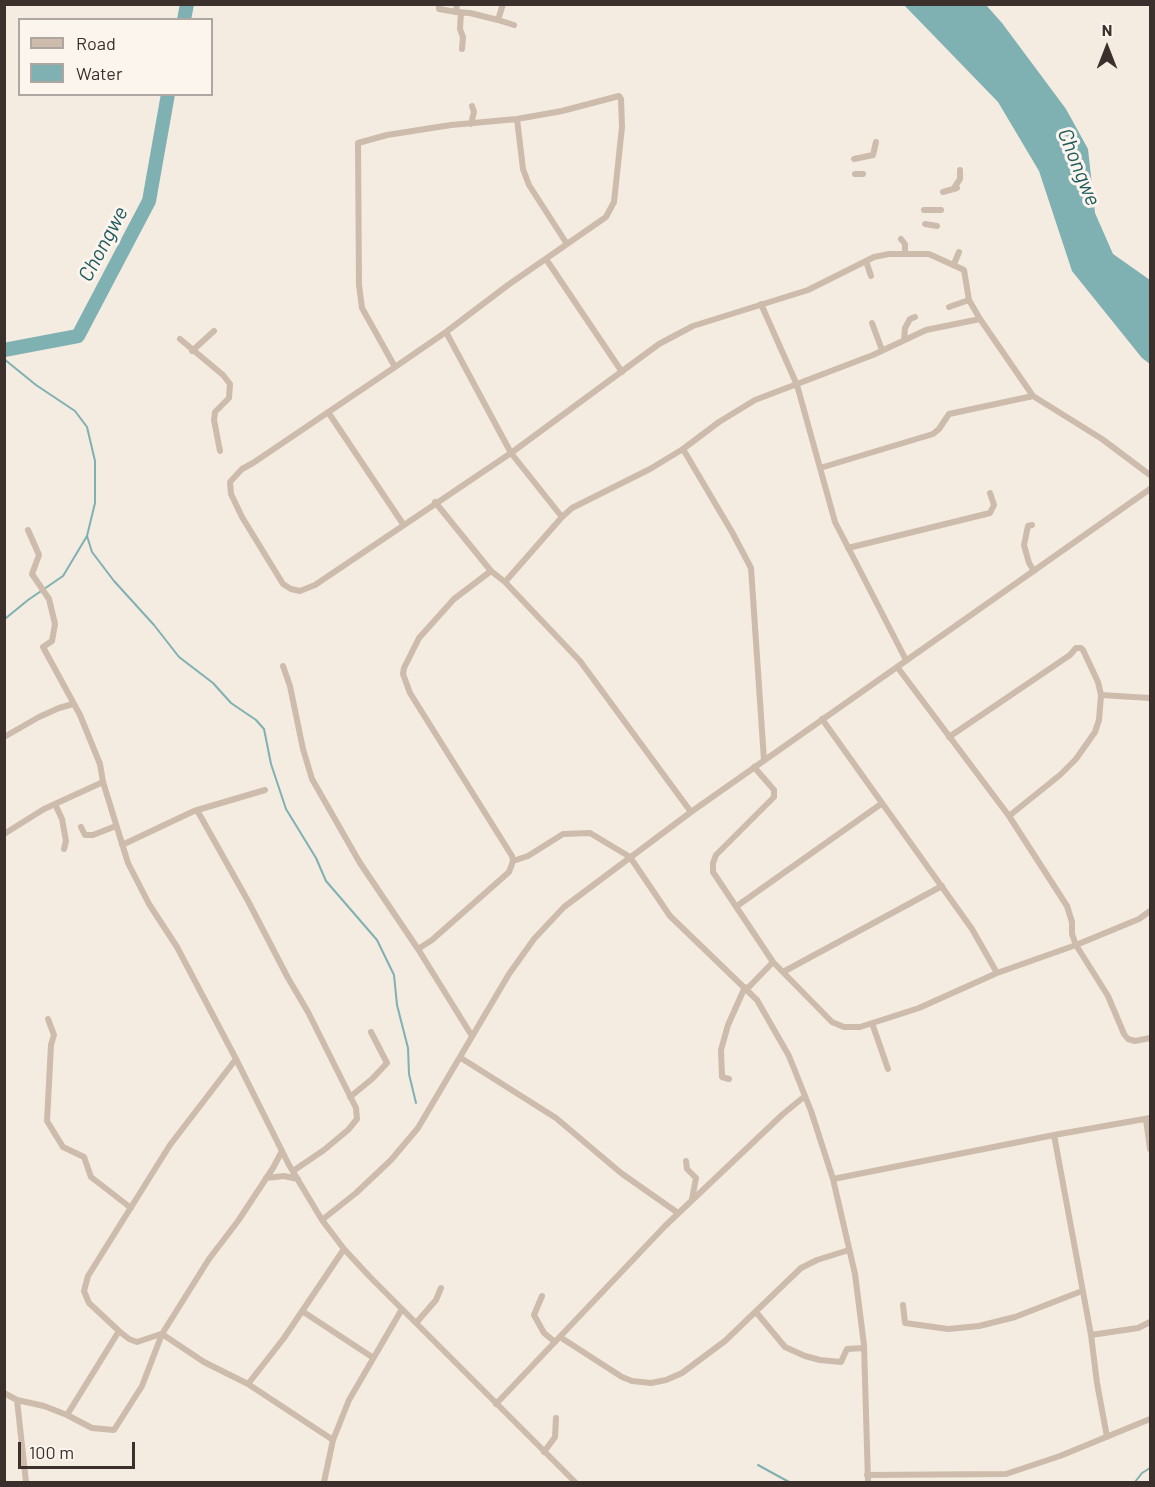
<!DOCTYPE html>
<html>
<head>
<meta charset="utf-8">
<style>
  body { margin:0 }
  #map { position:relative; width:1155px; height:1487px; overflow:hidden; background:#f4ebe1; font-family:Barlow,sans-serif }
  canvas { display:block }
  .frame { position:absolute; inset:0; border:6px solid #3b302b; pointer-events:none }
  .legend { position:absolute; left:18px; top:18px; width:195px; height:78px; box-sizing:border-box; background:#fbf5ee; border:2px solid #aea6a0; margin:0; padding:8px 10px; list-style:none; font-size:18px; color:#3b302b }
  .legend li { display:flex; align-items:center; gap:12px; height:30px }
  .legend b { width:30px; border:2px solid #aea6a0 }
  .north { position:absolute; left:1077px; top:18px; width:60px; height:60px; -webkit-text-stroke:4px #fbf5ee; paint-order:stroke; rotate:0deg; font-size:16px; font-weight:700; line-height:24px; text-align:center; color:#3b302b }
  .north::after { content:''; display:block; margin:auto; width:21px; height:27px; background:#3b302b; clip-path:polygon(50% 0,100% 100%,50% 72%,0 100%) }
  .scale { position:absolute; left:18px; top:1442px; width:117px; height:27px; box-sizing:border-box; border:3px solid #3b302b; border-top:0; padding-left:8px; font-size:18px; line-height:21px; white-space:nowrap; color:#3b302b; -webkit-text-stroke:4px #fbf5ee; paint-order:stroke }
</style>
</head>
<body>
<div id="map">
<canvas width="1155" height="1487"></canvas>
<div class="frame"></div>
<ul class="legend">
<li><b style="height:8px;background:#cdbbac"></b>Road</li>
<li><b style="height:16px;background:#7fb0b2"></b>Water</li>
</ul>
<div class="north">N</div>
<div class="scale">100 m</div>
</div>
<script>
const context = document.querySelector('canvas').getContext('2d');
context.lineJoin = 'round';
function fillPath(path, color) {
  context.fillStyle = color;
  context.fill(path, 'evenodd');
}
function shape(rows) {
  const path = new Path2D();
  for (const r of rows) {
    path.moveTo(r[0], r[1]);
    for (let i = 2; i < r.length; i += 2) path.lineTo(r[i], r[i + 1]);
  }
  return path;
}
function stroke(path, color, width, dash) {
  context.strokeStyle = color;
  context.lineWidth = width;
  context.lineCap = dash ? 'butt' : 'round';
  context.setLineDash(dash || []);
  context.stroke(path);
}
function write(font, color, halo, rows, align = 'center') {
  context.font = font + ' Barlow,sans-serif';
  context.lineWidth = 6;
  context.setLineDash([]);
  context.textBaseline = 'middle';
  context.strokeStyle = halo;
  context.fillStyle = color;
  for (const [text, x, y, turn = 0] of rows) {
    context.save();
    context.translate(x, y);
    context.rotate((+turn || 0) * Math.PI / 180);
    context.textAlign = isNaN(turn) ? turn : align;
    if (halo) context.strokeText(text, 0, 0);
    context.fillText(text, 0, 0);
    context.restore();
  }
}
fillPath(shape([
  [904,5,986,5,1002,23,1066,109,1088,149,1095,213,1113,254,1150,280,1150,364,1142,358,1072,271,1039,171,998,102]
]), '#7fb0b2');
stroke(shape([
  [4,359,36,385,75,411,87,427,95,461,95,503,87,536,63,576,28,600,6,618,4,621],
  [87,536,92,552,114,581,154,625,179,657,213,683,231,703,256,720,264,729,271,764,286,809,316,858,326,881,377,940,394,975,397,1005,408,1048,409,1074,416,1103],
  [758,1465,789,1482],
  [1135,1482,1142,1473,1150,1468]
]), '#7fb0b2', 2);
stroke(shape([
  [184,20,187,4],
  [4,350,78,336,149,201,168,94]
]), '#7fb0b2', 14);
stroke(shape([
  [439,4,439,9,456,12],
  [457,4,456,12,470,13,498,20],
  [503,4,498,20,514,25],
  [461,12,460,29,463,37,462,49],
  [517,119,523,169,529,185,567,244],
  [471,124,474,112,472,106],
  [854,159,873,155,876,142],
  [855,174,863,174],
  [954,188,960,179,960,170],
  [943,192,957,188],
  [924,210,941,210],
  [925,224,937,226],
  [901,239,905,244,905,254],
  [546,259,622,372],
  [866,261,871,276],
  [954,264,959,252],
  [761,304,797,385,835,522,906,660],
  [949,307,969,300],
  [872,323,882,350],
  [446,332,511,453,562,517],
  [180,339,223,375,230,384,229,398,215,412,214,420,220,451],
  [904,340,905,328,910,319,915,317],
  [192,351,214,331],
  [395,367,362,308,359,285,358,143,387,135,451,125,517,119,562,111,619,96,621,99,622,127,614,202,606,217,508,285,446,332,395,367,253,463,242,469,230,482,231,494,242,517,283,584,291,589,300,591,315,585,511,453,659,344,693,326,808,290,874,257,889,254,929,254,964,270,969,300,980,319,1033,396,1102,439,1150,475],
  [328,412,403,524],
  [683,449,732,532,751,568,764,760],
  [820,468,933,434,939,429,949,414,1033,396],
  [1032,525,1028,526,1024,545,1029,563,1034,571],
  [28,530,39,555,32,574,49,599,55,624,52,641,43,647,80,715,100,764,103,782,128,863,149,904,177,947,236,1059,289,1165,322,1220,344,1249,370,1277,575,1482],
  [848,548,990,513,994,505,990,493],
  [491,571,505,582,580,661,691,812],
  [505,582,562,517,572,508,650,469,683,449,719,422,755,400,873,355,926,330,980,319],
  [283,666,290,686,303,749,312,779,360,863,418,949,472,1036],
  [898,668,1009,816,1067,906,1072,922,1072,934,1076,945,1108,996,1124,1034,1128,1039,1135,1041,1150,1038],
  [1101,695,1150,698],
  [822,719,972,929,997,973],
  [4,737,39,717,59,708,73,704],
  [949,737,1070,655,1076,648,1081,648,1083,650,1098,682,1101,695,1099,720,1095,732,1076,759,1060,775,1009,816],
  [754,767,774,790,774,797,716,855,713,863,713,872,773,962,832,1022,844,1027,860,1027,919,1008,997,973,1076,945,1139,919,1150,911],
  [55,804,62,819,66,841,64,849],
  [197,810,248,901,288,978,308,1012,356,1108,357,1119,348,1130,324,1150,293,1171],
  [81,827,85,835,93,835,116,826],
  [4,834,44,809,103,782],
  [122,845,194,811,265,790],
  [513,861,528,856,563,834,590,833,630,857,670,916,757,1000,789,1056,811,1111,833,1179,855,1274,864,1345,868,1482],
  [737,906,881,804],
  [418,949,432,940,509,872,513,861,512,856,410,693,403,674,404,668,419,638,454,599,491,571,435,502],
  [783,972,942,886],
  [747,989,773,962],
  [48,1019,54,1035,51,1045,47,1121,63,1147,84,1157,91,1177,131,1208],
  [872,1023,888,1069],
  [461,1058,556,1118,621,1173,678,1213],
  [729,1079,722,1077,721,1050,728,1025,745,987],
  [350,1097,372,1079,387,1063,371,1032],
  [1146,1119,1150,1149],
  [1054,1135,1091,1335,1097,1383,1107,1437],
  [686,1161,687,1169,696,1178,692,1199],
  [266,1178,284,1176,298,1179],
  [833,1179,1054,1135,1150,1118],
  [322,1220,356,1193,391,1160,418,1128,509,974,534,939,564,907,691,812,1150,489],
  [542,1296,534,1315,544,1333,555,1342],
  [903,1305,905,1323,948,1329,979,1326,1015,1317,1082,1291],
  [302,1311,372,1357],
  [756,1312,785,1347,805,1356,820,1360,841,1362,847,1349,864,1348],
  [416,1323,436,1300,441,1288],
  [161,1334,137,1342,129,1339,119,1331,89,1303,84,1291,88,1276,170,1145,236,1059],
  [162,1334,204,1362,248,1384,333,1440],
  [1091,1335,1138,1328,1150,1322],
  [560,1337,622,1377,632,1381,651,1383,666,1380,682,1373,725,1341,801,1268,817,1260,849,1250],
  [248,1384,284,1338,344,1249],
  [4,1393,17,1400,44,1406,67,1415,92,1428,114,1430,142,1386,162,1334,209,1259,238,1221,273,1168,282,1151],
  [17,1400,26,1482],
  [496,1404,665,1226,783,1114,805,1096],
  [67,1415,119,1331],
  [544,1452,555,1437,556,1418],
  [867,1475,1006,1474,1060,1456,1150,1419],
  [324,1482,333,1440,349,1400,402,1309]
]), '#cdbbac', 6);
write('italic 21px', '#1f5a5e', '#fbf5ee', [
  ["Chongwe",1079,167,68],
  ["Chongwe",103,244,-62]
]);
</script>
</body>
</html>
